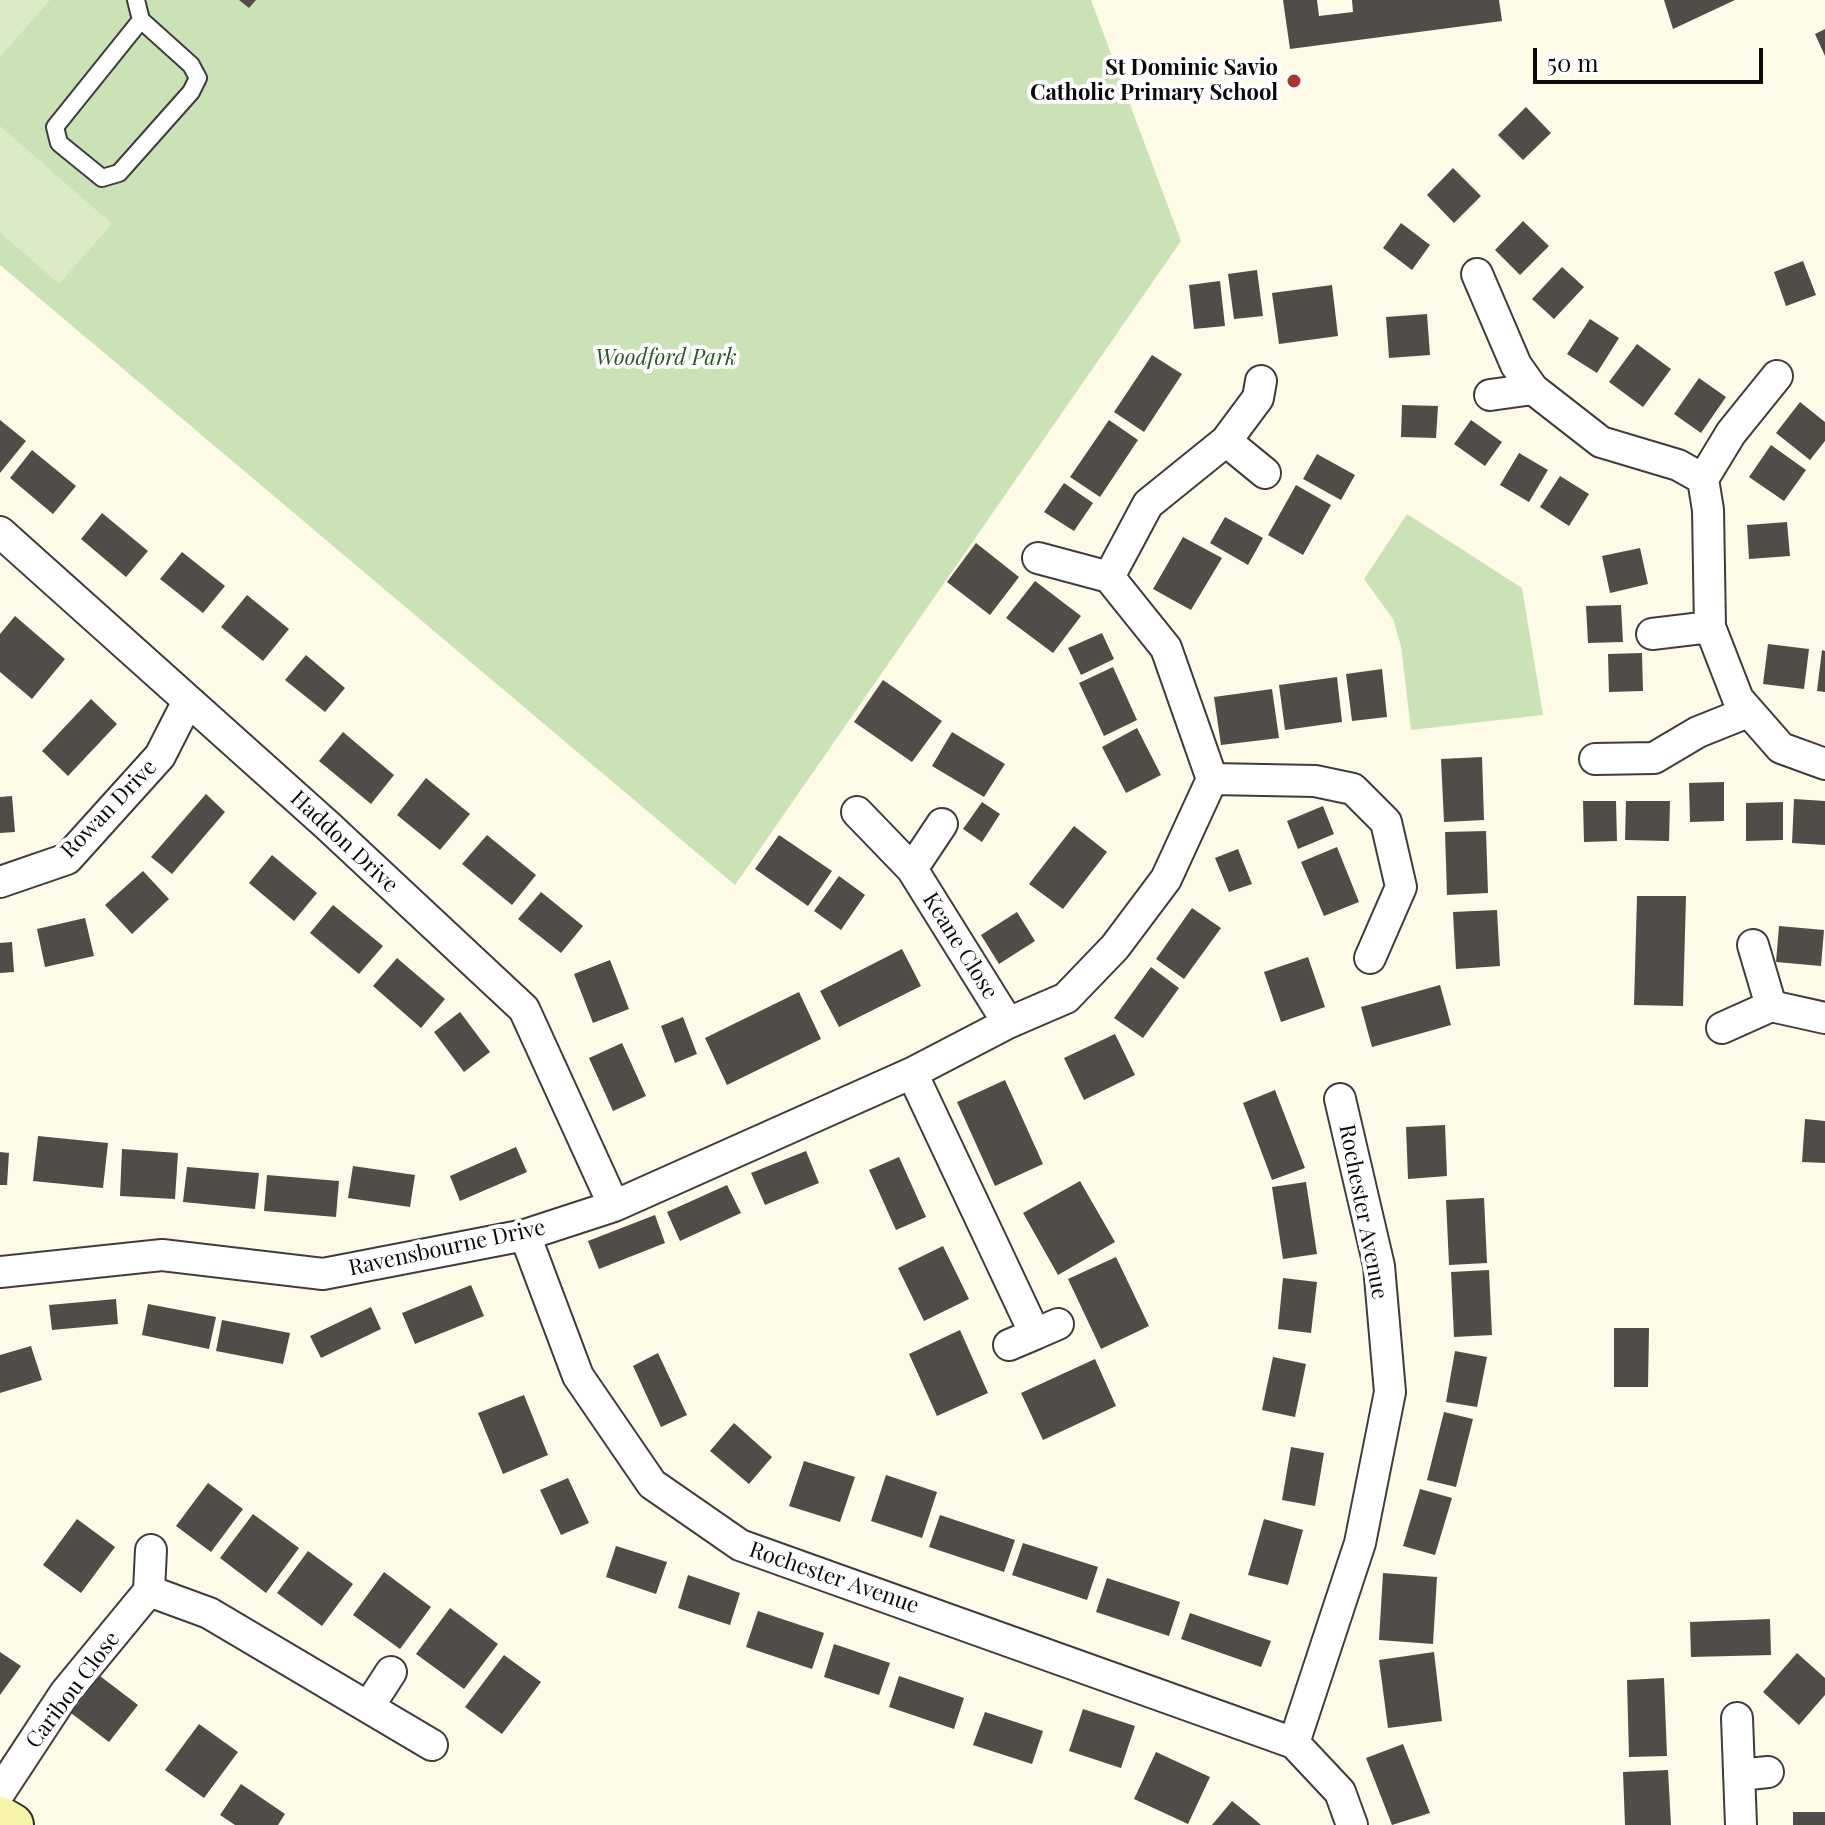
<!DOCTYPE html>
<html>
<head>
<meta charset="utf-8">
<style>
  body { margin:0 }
  #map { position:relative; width:1825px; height:1825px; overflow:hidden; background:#fdfae8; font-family:"Playfair Display",serif }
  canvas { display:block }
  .scale { position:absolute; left:1533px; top:48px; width:230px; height:36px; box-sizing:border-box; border:4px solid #0a0a0a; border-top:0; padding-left:10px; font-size:24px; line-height:28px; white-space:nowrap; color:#0a0a0a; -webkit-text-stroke:6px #fff; paint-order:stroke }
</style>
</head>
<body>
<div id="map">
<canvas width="1825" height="1825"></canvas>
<div class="scale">50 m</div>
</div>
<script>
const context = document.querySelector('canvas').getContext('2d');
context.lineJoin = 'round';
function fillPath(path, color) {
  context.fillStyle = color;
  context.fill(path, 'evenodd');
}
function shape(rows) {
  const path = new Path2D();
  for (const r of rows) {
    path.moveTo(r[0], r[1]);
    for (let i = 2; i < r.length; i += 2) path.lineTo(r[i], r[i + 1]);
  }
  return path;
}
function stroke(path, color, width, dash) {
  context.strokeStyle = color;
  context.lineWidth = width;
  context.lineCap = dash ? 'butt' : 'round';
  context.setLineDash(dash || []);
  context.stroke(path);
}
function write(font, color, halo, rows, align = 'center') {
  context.font = font + ' "Playfair Display",serif';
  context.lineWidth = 8;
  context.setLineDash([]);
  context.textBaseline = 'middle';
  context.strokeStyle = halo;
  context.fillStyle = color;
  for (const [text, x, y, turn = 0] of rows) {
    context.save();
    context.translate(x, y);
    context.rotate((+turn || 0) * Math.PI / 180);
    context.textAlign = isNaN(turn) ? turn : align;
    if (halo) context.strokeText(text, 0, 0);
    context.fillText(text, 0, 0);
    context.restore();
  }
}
fillPath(shape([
  [0,0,1091,0,1181,241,735,885,0,265],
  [1407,514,1522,588,1543,715,1411,730,1401,646,1393,619,1364,579]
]), '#cae3b6');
fillPath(shape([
  [0,0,50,0,0,57],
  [0,126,112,224,59,284,0,232]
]), '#dcebc7');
fillPath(shape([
  [239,0,256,0,249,8],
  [1283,0,1317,0,1319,16,1353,12,1352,0,1499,0,1502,21,1290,49],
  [1664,0,1735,0,1673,29],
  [1825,29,1825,56,1815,34],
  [1526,107,1551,133,1523,160,1498,135],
  [1453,168,1481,196,1454,223,1427,195],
  [1523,221,1549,246,1520,275,1495,250],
  [1401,223,1430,245,1412,270,1383,248],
  [1803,261,1816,295,1786,306,1774,272],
  [1562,267,1584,287,1554,319,1532,299],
  [1257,270,1263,316,1234,319,1228,274],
  [1220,281,1225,326,1194,329,1189,285],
  [1332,285,1338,336,1279,344,1272,293],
  [1427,314,1430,355,1389,358,1386,317],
  [1590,319,1619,338,1597,373,1567,354],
  [1637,344,1671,369,1643,407,1609,382],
  [1152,355,1182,374,1144,432,1114,412],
  [1699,378,1726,397,1701,433,1674,414],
  [1800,402,1825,422,1825,441,1810,460,1776,433],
  [1402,405,1438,406,1436,438,1401,437],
  [0,420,26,441,0,473],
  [1109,420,1138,440,1100,497,1070,477],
  [1471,420,1502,442,1485,466,1454,444],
  [1771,445,1806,470,1784,501,1749,477],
  [32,450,76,486,53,514,10,478],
  [1519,453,1548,470,1529,502,1500,485],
  [1317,454,1355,475,1341,500,1303,479],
  [1560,476,1589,494,1569,526,1540,507],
  [1064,483,1093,503,1074,531,1044,512],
  [1296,485,1331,505,1303,555,1268,535],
  [102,513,148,551,126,577,81,539],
  [1225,517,1263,538,1248,565,1210,543],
  [1787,522,1790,556,1749,559,1747,525],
  [1183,537,1222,558,1191,610,1153,589],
  [976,543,1019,577,990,615,947,582],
  [1640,548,1648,584,1610,593,1602,556],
  [182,552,225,586,203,613,160,579],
  [1035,581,1081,616,1053,653,1006,618],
  [247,595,289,629,263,661,221,627],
  [1621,605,1623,642,1588,643,1586,606],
  [15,616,65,659,32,699,0,672,0,634],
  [1102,633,1114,659,1081,675,1068,648],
  [1768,644,1809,649,1804,689,1763,684],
  [1822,650,1825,651,1825,692,1817,691],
  [1642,653,1643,691,1609,692,1608,654],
  [306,655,345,688,325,712,285,680],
  [1113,667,1137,720,1104,736,1079,683],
  [1382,669,1387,717,1352,721,1346,674],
  [1337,677,1342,722,1285,730,1279,685],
  [883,680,942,721,912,762,854,722],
  [1272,689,1279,738,1221,745,1214,697],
  [91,699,117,724,68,776,42,751],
  [1137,728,1161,775,1126,793,1102,747],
  [343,732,394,775,371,804,319,761],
  [952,732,1005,764,984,797,932,766],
  [1482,757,1484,820,1444,822,1441,759],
  [426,778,470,814,440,850,397,815],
  [1724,782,1724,821,1690,822,1689,783],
  [206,794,225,812,172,874,151,857],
  [12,796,15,832,0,833,0,797],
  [1794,799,1825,801,1825,845,1792,843],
  [1583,801,1616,801,1617,841,1584,842],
  [1626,801,1670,801,1669,841,1625,840],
  [982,802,1000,814,982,842,963,829],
  [1783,802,1783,840,1746,841,1746,803],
  [1323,806,1334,834,1298,849,1287,821],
  [1074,826,1107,852,1063,909,1029,884],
  [1486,831,1488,893,1447,895,1445,832],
  [487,835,536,875,512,905,462,864],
  [779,835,832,871,808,906,755,869],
  [1337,847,1359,902,1324,916,1301,862],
  [1238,849,1252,884,1229,892,1215,858],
  [272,855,317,893,294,921,249,883],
  [143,871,169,899,132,934,105,905],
  [839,876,865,895,841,930,814,911],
  [541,892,583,926,561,953,518,919],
  [1637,896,1686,896,1683,1006,1634,1005],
  [333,905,383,946,359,974,310,933],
  [1192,908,1221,928,1184,979,1156,959],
  [1497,910,1500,966,1456,969,1453,912],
  [1017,912,1035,941,999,964,981,935],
  [85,918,94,956,45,967,37,929],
  [1779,926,1824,930,1821,966,1776,962],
  [12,942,14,972,0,973,0,943],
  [902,949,921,986,839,1027,820,991],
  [1308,957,1325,1007,1281,1022,1264,972],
  [397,958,445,999,421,1028,373,986],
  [610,960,629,1009,593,1023,574,974],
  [1151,967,1179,988,1143,1038,1114,1018],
  [1440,985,1451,1025,1372,1047,1361,1007],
  [799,992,821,1039,727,1085,705,1038],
  [460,1012,490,1052,464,1072,434,1032],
  [683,1017,697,1054,675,1063,661,1026],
  [1115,1034,1135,1075,1084,1100,1064,1058],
  [622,1043,646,1096,613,1111,589,1058],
  [1005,1080,1043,1164,995,1186,957,1102],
  [1275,1090,1305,1168,1272,1180,1243,1103],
  [1805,1119,1825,1121,1825,1163,1802,1162],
  [1445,1125,1447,1176,1408,1179,1406,1127],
  [38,1136,108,1143,103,1188,33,1181],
  [516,1147,527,1172,460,1201,450,1176],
  [122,1149,178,1153,175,1199,120,1196],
  [806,1151,819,1183,765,1205,751,1173],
  [0,1152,9,1153,7,1185,0,1185],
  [899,1157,926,1217,896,1230,869,1170],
  [353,1166,415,1175,410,1207,348,1198],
  [187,1167,259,1173,255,1209,183,1202],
  [267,1175,339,1181,336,1217,264,1211],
  [1080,1181,1115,1242,1058,1275,1023,1213],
  [1306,1182,1317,1254,1283,1259,1272,1187],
  [727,1185,741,1213,680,1241,667,1212],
  [1484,1198,1487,1263,1449,1265,1446,1200],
  [655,1215,665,1243,599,1269,588,1241],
  [943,1246,969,1299,924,1321,898,1268],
  [1116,1257,1149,1326,1101,1349,1068,1279],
  [1489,1270,1492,1335,1454,1337,1451,1272],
  [1283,1278,1317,1282,1311,1333,1278,1329],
  [471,1285,484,1316,415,1344,402,1313],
  [116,1299,118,1324,52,1330,49,1305],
  [148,1304,216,1317,209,1349,142,1335],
  [371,1307,381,1329,321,1358,310,1336],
  [222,1320,290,1333,283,1364,216,1351],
  [1614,1328,1649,1328,1648,1387,1614,1387],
  [960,1330,988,1393,937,1416,909,1354],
  [31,1346,42,1380,0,1393,0,1355],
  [1455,1351,1487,1357,1477,1407,1446,1402],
  [658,1353,687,1415,661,1427,633,1366],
  [1273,1357,1306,1364,1295,1417,1262,1410],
  [1095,1359,1116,1406,1043,1440,1021,1393],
  [524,1395,548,1455,503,1474,478,1413],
  [1444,1412,1473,1419,1456,1487,1427,1480],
  [734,1423,772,1457,749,1484,710,1451],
  [1291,1447,1324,1453,1315,1506,1282,1500],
  [804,1461,855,1477,840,1522,789,1506],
  [886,1475,937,1492,922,1538,871,1521],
  [568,1478,589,1523,561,1535,540,1490],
  [208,1483,243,1509,211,1552,176,1526],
  [1420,1489,1452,1498,1435,1555,1403,1546],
  [253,1514,299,1548,266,1593,220,1558],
  [940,1515,1015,1540,1004,1572,929,1547],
  [77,1519,115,1547,81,1593,43,1565],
  [1264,1519,1303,1530,1288,1585,1248,1575],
  [1023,1543,1098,1567,1087,1600,1012,1575],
  [616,1546,667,1562,656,1594,606,1577],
  [308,1551,353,1584,322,1626,277,1593],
  [384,1572,431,1607,400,1649,353,1615],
  [1383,1573,1437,1577,1433,1644,1379,1640],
  [688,1575,740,1593,730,1625,678,1608],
  [1107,1578,1180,1602,1169,1636,1096,1612],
  [450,1608,498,1644,464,1689,416,1654],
  [758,1611,824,1633,812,1669,746,1647],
  [1190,1613,1271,1641,1261,1667,1181,1639],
  [1770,1619,1771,1655,1691,1657,1690,1622],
  [834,1644,890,1663,879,1695,824,1677],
  [0,1652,21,1666,0,1695],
  [1434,1652,1442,1721,1388,1728,1379,1660],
  [1797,1653,1825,1678,1825,1695,1799,1725,1763,1692],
  [504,1655,541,1682,502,1734,465,1707],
  [100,1676,138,1705,109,1742,71,1713],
  [899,1676,964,1698,954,1729,889,1707],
  [1664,1678,1667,1756,1629,1757,1627,1680],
  [1083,1709,1135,1726,1121,1768,1069,1751],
  [985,1712,1043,1731,1032,1764,973,1745],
  [199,1724,238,1752,204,1798,165,1770],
  [1403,1744,1430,1813,1392,1825,1366,1758],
  [1156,1752,1210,1777,1188,1824,1134,1799],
  [1668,1770,1671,1825,1625,1825,1623,1772],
  [241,1784,285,1814,278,1825,235,1825,220,1815],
  [1232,1801,1254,1819,1261,1825,1212,1825],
  [1793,1812,1825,1812,1825,1825,1793,1825]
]), '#514c47');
const lane = shape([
  [136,0,141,20,191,65,198,78,191,92,119,173,102,178,59,143,55,127,141,20]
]);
const street = shape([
  [1477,274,1516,365,1533,389],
  [1490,395,1533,389,1601,442,1678,465,1703,479,1708,510,1710,627,1738,699,1781,748,1825,764],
  [1226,441,1265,473],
  [1703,479,1731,433,1777,376],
  [0,532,327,825,524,1009,614,1206],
  [1109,577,1148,504,1226,441,1258,398,1261,381],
  [1652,634,1710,627],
  [1595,759,1654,758,1698,732,1748,712],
  [1212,779,1315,781,1353,789,1386,822,1401,887,1370,958],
  [857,812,912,869,1008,1023],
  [912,869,942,824],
  [0,882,67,859,160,756,188,701],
  [1753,945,1771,1006],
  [1722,1028,1771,1006,1825,1018],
  [912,1073,1035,1334,1058,1324],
  [525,1235,578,1376,652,1484,740,1545,1294,1743,1360,1543,1390,1392,1379,1266,1340,1099],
  [0,1272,162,1255,323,1274,525,1235,614,1206,912,1073,1008,1023,1066,998,1115,947,1166,879,1212,779,1166,648,1109,577,1038,558],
  [1009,1345,1035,1334],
  [149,1591,151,1550],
  [369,1706,391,1672],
  [1737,1718,1741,1825],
  [1294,1743,1340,1792,1352,1825],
  [1739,1775,1768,1772],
  [0,1792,65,1693,149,1591,209,1613,432,1745]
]);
const secondary = shape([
  [0,1818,12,1825]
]);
stroke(lane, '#3d3d3d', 20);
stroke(street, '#3d3d3d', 34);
stroke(secondary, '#2c2c2c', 46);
stroke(lane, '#fff', 16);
stroke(street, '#fff', 30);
stroke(secondary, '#f7f4aa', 42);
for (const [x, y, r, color] of [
  [1294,81,8,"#aa3431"]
]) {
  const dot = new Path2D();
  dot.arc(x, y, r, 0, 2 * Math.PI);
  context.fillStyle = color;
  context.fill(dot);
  stroke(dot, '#fff', 3);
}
write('bold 22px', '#0a0a0a', '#fff', [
  ["St Dominic Savio",1278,68],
  ["Catholic Primary School",1278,93]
], 'right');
write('italic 22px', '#295a22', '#fff', [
  ["Woodford Park",666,358]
]);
write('22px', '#0a0a0a', '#fff', [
  ["Rowan Drive",109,809,-46],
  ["Haddon Drive",344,842,43],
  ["Keane Close",960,946,58],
  ["Rochester Avenue",1363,1212,79],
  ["Ravensbourne Drive",447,1248,-12],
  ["Rochester Avenue",834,1578,19],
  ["Caribou Close",73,1690,-53]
]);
</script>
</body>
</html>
